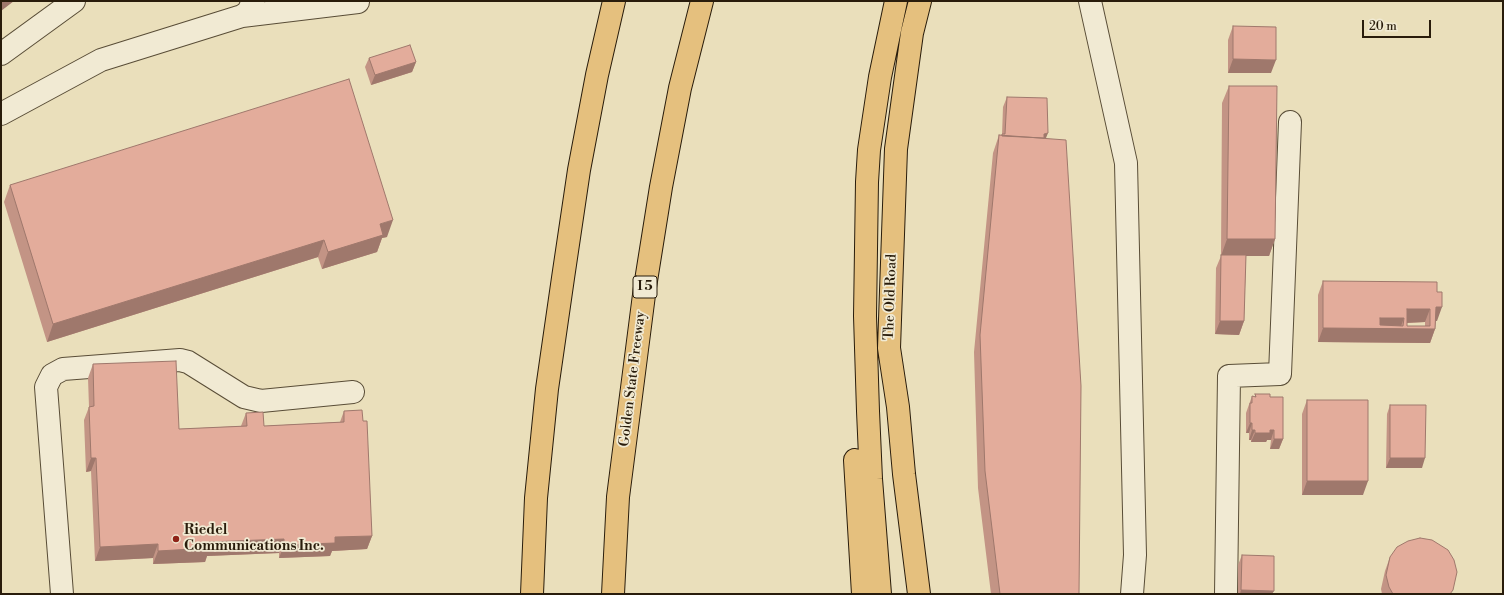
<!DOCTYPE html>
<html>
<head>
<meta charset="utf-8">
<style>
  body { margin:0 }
  #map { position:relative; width:1504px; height:595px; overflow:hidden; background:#eadfbb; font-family:"Libre Bodoni",serif }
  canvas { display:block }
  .frame { position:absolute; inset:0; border:2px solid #291c0b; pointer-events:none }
  .scale { position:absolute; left:1362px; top:20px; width:69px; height:18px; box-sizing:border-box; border:2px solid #291c0b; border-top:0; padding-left:5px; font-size:12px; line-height:14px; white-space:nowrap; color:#291c0b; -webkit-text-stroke:3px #f1ead3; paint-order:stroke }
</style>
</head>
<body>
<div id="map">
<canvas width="1504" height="595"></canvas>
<div class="frame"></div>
<div class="scale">20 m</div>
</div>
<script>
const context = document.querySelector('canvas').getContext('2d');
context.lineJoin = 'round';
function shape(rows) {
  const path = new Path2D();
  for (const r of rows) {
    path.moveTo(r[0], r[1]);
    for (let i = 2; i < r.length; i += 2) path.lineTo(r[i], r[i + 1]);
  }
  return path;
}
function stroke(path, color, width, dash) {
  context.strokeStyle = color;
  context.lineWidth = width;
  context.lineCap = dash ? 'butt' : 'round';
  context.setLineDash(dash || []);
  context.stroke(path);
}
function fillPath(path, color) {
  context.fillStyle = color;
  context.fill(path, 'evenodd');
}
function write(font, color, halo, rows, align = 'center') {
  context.font = font + ' "Libre Bodoni",serif';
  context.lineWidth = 3.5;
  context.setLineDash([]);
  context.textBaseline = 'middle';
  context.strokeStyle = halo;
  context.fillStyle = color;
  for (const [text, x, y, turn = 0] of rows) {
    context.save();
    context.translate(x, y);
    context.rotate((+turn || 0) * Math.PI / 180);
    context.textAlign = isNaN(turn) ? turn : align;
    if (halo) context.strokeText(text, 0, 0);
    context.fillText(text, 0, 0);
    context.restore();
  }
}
const minor = shape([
  [1090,1,1126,163,1135,555,1132,594],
  [242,16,358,2],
  [1,54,74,1],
  [1,114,101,60,242,16,248,12,253,1],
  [62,594,46,387,52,375,63,369,180,360,188,362,244,397,261,401,353,392],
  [1226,594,1229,376,1280,374,1290,122]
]);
const major = shape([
  [855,460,863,594],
  [880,594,871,479,868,411,865,316,867,182,869,150,880,77,896,1],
  [919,594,904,474,898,407,889,348,896,149,912,33,920,1]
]);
const highway = shape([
  [532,594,536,498,547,389,563,278,579,170,597,75,614,1],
  [613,594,618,497,645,287,661,187,680,88,702,1]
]);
stroke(minor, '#594d37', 24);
stroke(major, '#291c0b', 24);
stroke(highway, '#291c0b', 24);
stroke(minor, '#f1ead3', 22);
stroke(major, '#e5c07e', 22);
stroke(highway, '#e5c07e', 22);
fillPath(shape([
  [1233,26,1271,73,1228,73,1228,40],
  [369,58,416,62,412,72,371,85,365,67],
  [1229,86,1275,239,1269,256,1246,256,1244,321,1239,335,1215,334,1216,268,1221,256,1222,103],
  [1007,97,1046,138,1079,594,991,594,978,488,974,352,993,153,999,135,1001,136,1002,135,1003,107],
  [10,185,387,237,382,238,377,252,322,269,318,257,47,342,4,202],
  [1323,281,1437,292,1437,321,1436,321,1435,329,1430,343,1318,342,1318,295],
  [1425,322,1425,326,1407,326,1407,323],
  [93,364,179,429,241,426,246,413,264,426,340,422,344,411,363,421,372,536,367,549,332,551,330,556,279,558,279,553,207,556,205,562,153,564,153,558,95,561,91,471,86,472,84,420,89,407,88,378],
  [1255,394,1270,397,1283,439,1279,449,1270,449,1271,440,1267,440,1266,442,1251,442,1251,440,1249,440,1249,433,1246,433,1246,413,1252,396,1255,397],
  [1307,400,1363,495,1302,495,1302,414],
  [1390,405,1422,468,1386,468,1387,414],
  [1242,555,1272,594,1238,594,1238,565],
  [1390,557,1452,594,1382,594,1381,589,1385,571]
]), '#c39485');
fillPath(shape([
  [1,1,14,1,1,11],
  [1233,59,1276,60,1271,73,1228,73],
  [416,62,412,72,371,85,375,75],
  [1048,133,1040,153,1044,134],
  [393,220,387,237,382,238,377,252,322,269,328,252,380,224],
  [1227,239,1275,239,1269,256,1221,256],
  [324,240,318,257,47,342,53,324],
  [1436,307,1442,307,1437,321,1431,321],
  [1407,309,1430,309,1425,322,1403,323],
  [1380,318,1404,318,1400,329,1435,329,1430,343,1318,342,1323,328],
  [1220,321,1244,321,1239,335,1215,334],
  [1250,423,1252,423,1249,433,1246,433],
  [1252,430,1255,430,1251,440,1249,440],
  [1270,430,1274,430,1271,440,1267,440,1266,442,1251,442,1255,433],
  [1274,439,1283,439,1279,449,1270,449],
  [91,458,96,458,91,471,86,472],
  [1390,458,1425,458,1422,468,1386,468],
  [1307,481,1368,481,1363,495,1302,495],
  [372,536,367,549,332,551,330,556,279,558,284,545,335,537],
  [284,539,279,553,207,556,205,562,153,564,158,551,209,542],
  [158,544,153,558,95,561,100,547],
  [1241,590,1274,591,1272,594,1240,594]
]), '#9f786c');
const building = shape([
  [1233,26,1276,27,1276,60,1233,59,1233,26],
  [410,45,416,62,375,75,369,58,410,45],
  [349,79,393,220,380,224,383,235,328,252,324,240,53,324,10,185,349,79],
  [1229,86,1277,86,1275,239,1227,239,1229,86],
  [1007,97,1047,98,1048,133,1044,134,1044,138,1002,136,1002,134,1005,134,1007,97],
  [999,135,1066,140,1081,386,1079,594,1000,594,985,471,980,335,999,135],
  [1221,255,1246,255,1244,321,1220,321,1221,255],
  [1323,281,1437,282,1437,292,1442,292,1442,307,1436,307,1435,329,1323,328,1323,281],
  [1407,309,1430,309,1430,326,1407,326,1407,309],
  [1380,318,1404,318,1403,326,1380,325,1380,318],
  [176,361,179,429,247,426,246,413,263,412,264,426,344,422,344,411,362,410,363,421,367,421,372,536,335,537,335,543,284,545,284,539,209,542,210,548,158,551,158,544,100,547,96,458,91,458,89,407,94,406,93,364,176,361],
  [1255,394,1270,394,1270,397,1283,397,1283,439,1274,439,1274,430,1270,430,1270,433,1255,433,1255,430,1252,430,1252,423,1250,423,1250,403,1252,403,1252,396,1256,397,1255,394],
  [1307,400,1368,400,1368,481,1307,481,1307,400],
  [1390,405,1426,405,1425,458,1390,458,1390,405],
  [1420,538,1432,540,1448,550,1454,560,1457,572,1453,590,1450,594,1393,594,1389,587,1386,575,1390,557,1397,547,1408,541,1420,538],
  [1242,555,1274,556,1274,591,1241,590,1242,555]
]);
fillPath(building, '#e3ac9b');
stroke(building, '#9f786c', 1);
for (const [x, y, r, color] of [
  [176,539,4,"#8f2418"]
]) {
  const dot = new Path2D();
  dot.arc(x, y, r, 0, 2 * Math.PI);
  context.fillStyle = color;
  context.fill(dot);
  stroke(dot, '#f1ead3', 1.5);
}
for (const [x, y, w] of [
  [645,287,24]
]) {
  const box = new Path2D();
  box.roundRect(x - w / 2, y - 11, w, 22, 3);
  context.fillStyle = '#f1ead3';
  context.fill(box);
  stroke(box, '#291c0b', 1);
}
write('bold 13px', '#291c0b', null, [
  ["I 5",645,287]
]);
write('14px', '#291c0b', '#f1ead3', [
  ["The Old Road",891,297,-88],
  ["Golden State Freeway",633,379,-83]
]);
write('bold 14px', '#291c0b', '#f1ead3', [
  ["Riedel",184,531],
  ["Communications Inc.",184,547]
], 'left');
</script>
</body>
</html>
